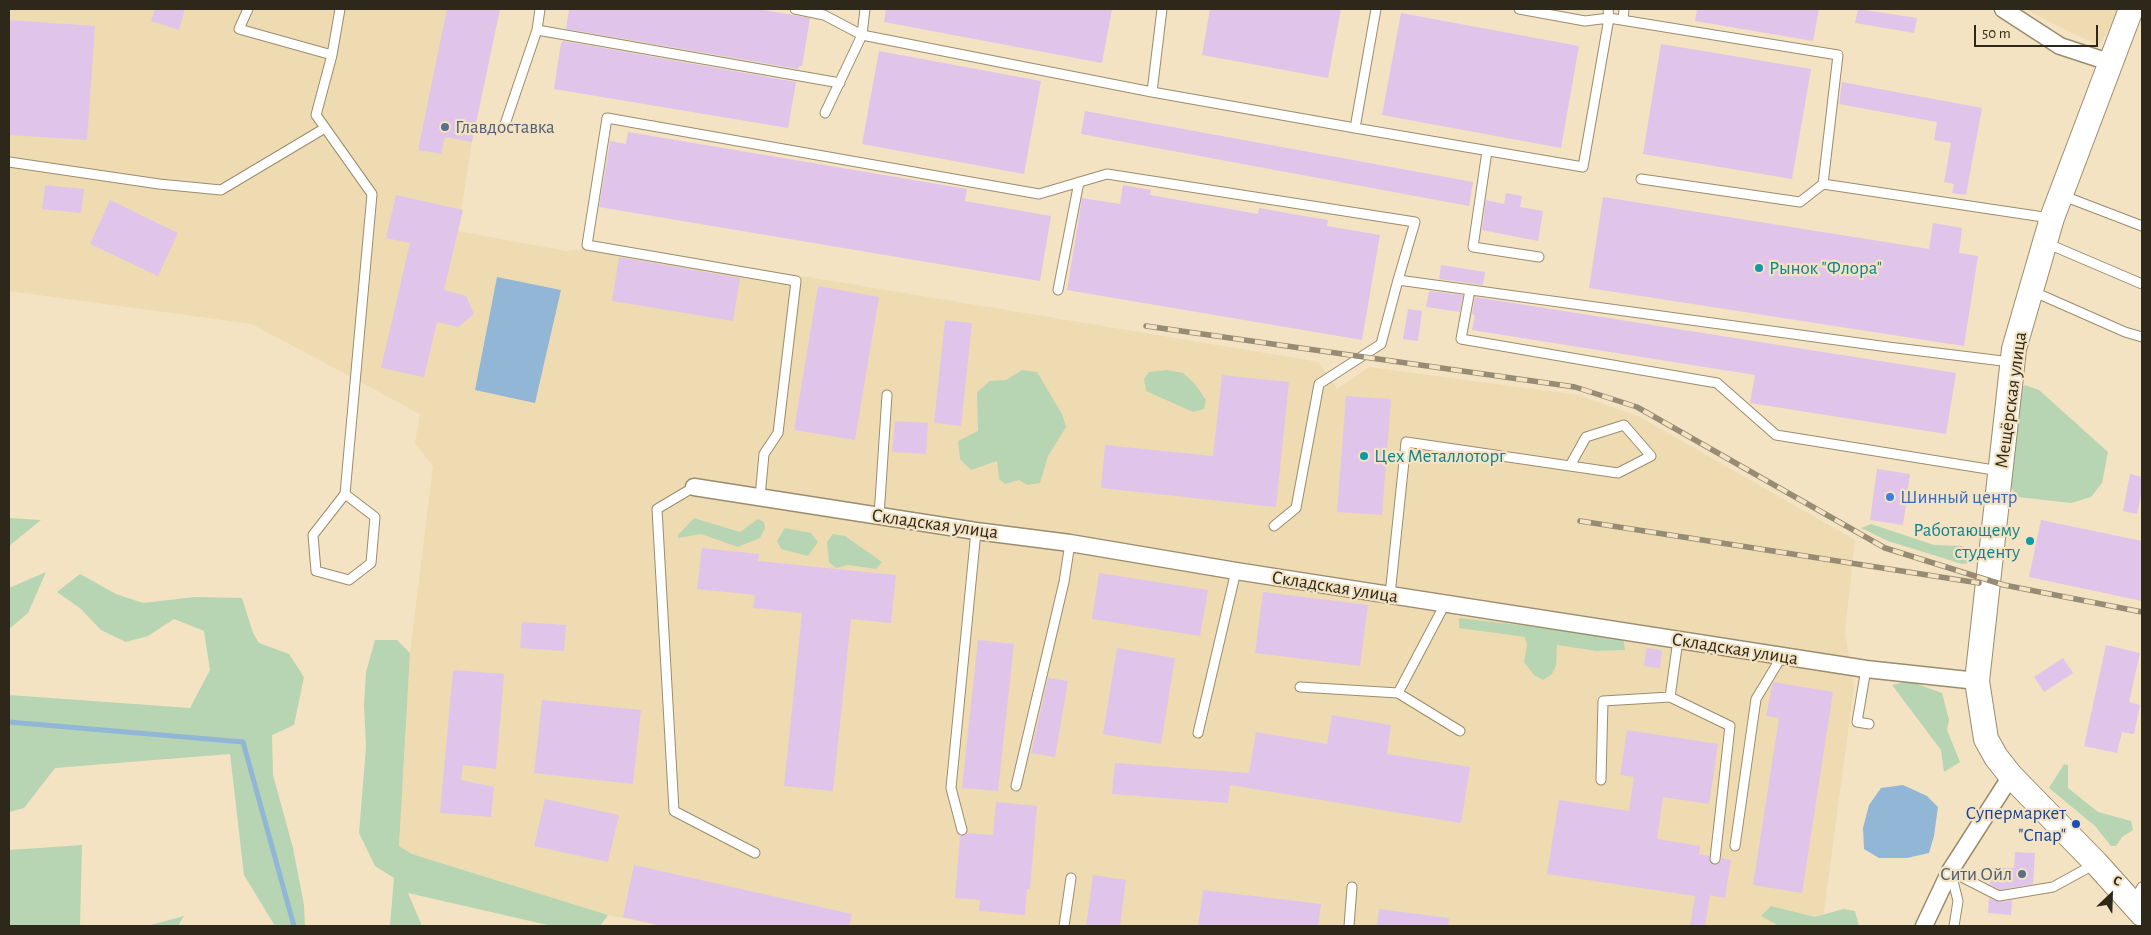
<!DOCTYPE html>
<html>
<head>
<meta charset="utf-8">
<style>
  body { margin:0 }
  #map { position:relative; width:2151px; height:935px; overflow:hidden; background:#f3e3c2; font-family:"Alegreya Sans",sans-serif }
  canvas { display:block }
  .frame { position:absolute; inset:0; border:10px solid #2e281b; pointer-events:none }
  .north { position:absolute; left:2086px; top:870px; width:50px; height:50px; -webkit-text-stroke:4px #f3e3c2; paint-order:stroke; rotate:24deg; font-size:14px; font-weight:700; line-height:20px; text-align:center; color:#2e281b }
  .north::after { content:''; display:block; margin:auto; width:18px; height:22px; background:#2e281b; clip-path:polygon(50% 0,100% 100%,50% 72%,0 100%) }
  .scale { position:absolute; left:1974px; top:25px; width:124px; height:22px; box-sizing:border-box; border:2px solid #2e281b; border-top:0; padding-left:6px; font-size:15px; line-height:18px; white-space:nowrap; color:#2e281b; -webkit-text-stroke:4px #f3e3c2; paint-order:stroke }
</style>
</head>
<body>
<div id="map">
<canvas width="2151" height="935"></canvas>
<div class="frame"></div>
<div class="north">С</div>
<div class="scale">50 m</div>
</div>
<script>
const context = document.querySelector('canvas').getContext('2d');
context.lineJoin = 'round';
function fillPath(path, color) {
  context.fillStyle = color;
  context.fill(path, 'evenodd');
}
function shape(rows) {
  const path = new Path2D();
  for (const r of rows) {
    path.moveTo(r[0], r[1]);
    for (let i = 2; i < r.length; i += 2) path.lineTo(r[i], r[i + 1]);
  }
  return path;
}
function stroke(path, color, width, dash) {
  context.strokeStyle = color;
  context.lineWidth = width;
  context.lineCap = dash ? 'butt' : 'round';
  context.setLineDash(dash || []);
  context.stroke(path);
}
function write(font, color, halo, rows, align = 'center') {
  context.font = font + ' "Alegreya Sans",sans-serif';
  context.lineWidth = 4.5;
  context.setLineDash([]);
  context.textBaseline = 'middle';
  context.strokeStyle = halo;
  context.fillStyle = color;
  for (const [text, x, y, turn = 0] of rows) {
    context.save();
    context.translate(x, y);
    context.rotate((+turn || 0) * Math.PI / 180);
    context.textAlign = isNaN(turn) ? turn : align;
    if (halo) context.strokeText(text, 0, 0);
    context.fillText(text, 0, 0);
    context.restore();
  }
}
fillPath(shape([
  [9,9,500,9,472,142,458,231,566,251,616,245,1319,362,1337,389,1369,367,1578,395,1638,416,1855,540,1845,633,1854,687,1822,926,662,926,608,915,412,854,399,846,410,653,433,466,415,443,420,414,252,324,9,291],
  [2025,9,2122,9,2099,45,2063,29]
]), '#efdbb2');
fillPath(shape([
  [1022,370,1037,372,1062,414,1066,427,1048,456,1040,483,1027,485,1019,480,1005,484,999,479,997,461,971,470,960,459,958,441,978,431,977,392,990,381,1006,380],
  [1167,370,1183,373,1195,384,1206,400,1204,409,1193,412,1146,391,1144,379,1149,372],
  [2025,385,2039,390,2108,452,2102,483,2091,497,2071,503,2018,497,2014,492,2008,480,2017,391],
  [9,518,41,520,9,546],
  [694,518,740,532,758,519,764,522,765,528,760,538,738,547,701,534,678,538,678,535],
  [1871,524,1934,545,1962,546,1972,551,1974,557,1969,563,1962,564,1888,541,1861,528],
  [785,528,811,533,818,542,808,556,781,549,777,541],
  [833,534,845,536,882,562,876,569,848,565,836,568,829,562,827,542],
  [46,572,28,613,9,629,9,588],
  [80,574,116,594,143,603,195,597,242,598,253,633,259,643,289,654,304,677,294,725,272,735,273,775,293,848,304,905,305,926,275,926,244,875,230,754,55,768,24,808,9,812,9,695,190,708,210,670,204,631,174,619,148,636,126,642,101,630,81,609,57,592],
  [1459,618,1623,637,1625,650,1596,651,1557,645,1556,666,1552,674,1543,680,1534,675,1524,662,1527,645,1525,637,1459,628],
  [375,640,397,640,410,653,399,846,412,854,608,915,600,926,552,926,408,893,422,926,390,925,394,878,375,866,359,833,366,747,364,705,366,672],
  [1909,681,1942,693,1949,720,1947,730,1960,762,1944,772,1941,750,1892,685],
  [2064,764,2068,765,2068,788,2098,812,2131,821,2133,830,2122,837,2116,846,2111,846,2095,826,2049,788],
  [82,845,80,926,9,926,9,850],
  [1771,906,1815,917,1843,909,1855,911,1859,926,1779,926,1761,916],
  [184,916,178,926,147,926]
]), '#b7d5b2');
fillPath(shape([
  [497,277,561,290,535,403,475,390],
  [1903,785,1927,796,1938,807,1934,836,1929,853,1907,858,1879,858,1864,849,1863,828,1869,805,1881,788]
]), '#92b7d6');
stroke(shape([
  [9,722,243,742,294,926]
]), '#92b7d6', 5);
fillPath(shape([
  [155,9,185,9,179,30,151,21],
  [447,9,500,9,472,142,445,137,441,154,418,150],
  [569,9,758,9,810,18,802,66,799,66,798,69,566,29],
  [886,9,1112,9,1102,63,884,22],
  [1210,9,1341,9,1328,78,1202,55],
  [1697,9,1819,9,1813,41,1695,21],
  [1858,9,1917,18,1914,33,1855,23],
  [1401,13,1579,46,1561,148,1382,115],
  [9,20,95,26,87,140,9,135],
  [564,41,796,82,788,128,554,89,561,43],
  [1661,44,1811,69,1792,179,1643,154],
  [879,51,1041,81,1024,174,862,144],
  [1842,82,1982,108,1966,195,1952,193,1954,184,1944,182,1951,143,1934,140,1937,122,1839,104],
  [1085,111,1473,182,1469,206,1081,134],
  [628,132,967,189,965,201,1051,216,1040,281,599,207,610,141,626,144],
  [45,185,84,189,81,213,42,209],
  [1123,185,1151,190,1150,195,1258,214,1259,208,1298,215,1328,220,1327,226,1380,235,1362,340,1067,290,1082,198,1120,204],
  [1506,193,1522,196,1520,207,1543,211,1538,241,1482,230,1486,200,1504,204],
  [396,195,463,210,444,290,466,296,474,314,458,327,437,322,424,377,381,368,410,243,386,238],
  [1603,197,1929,249,1933,223,1962,228,1959,253,1978,256,1964,346,1589,288],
  [110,200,178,233,158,276,90,244],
  [619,257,740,278,733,321,612,301],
  [1441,265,1485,272,1483,285,1439,279],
  [818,286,879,297,855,440,794,430],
  [1429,291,1463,295,1460,312,1426,307],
  [1475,297,1956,373,1946,434,1750,403,1755,375,1472,330,1475,315,1472,314],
  [1408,309,1422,311,1418,341,1403,339],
  [945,320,972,323,961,426,934,423],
  [1222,375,1289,382,1276,507,1101,488,1105,445,1213,456],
  [1346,396,1391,399,1382,515,1337,512],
  [895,421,928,423,926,454,892,452],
  [1877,469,1910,474,1903,525,1870,520],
  [2130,474,2142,477,2142,491,2137,514,2123,511],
  [2041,520,2142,541,2142,601,2029,577],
  [702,548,759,554,758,561,896,575,891,623,851,619,833,791,784,786,802,613,753,608,755,595,697,589],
  [1099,573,1208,590,1200,636,1092,619],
  [1263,592,1368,605,1360,666,1255,653],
  [522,622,566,625,564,651,520,648],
  [978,640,1014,644,998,791,962,788],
  [2106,645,2140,653,2129,702,2140,705,2134,734,2122,732,2117,753,2084,746],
  [1117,648,1175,658,1161,744,1103,734],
  [1646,648,1662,650,1660,668,1644,666],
  [2063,658,2073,673,2044,692,2034,677],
  [453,670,504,674,496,769,463,765,461,780,494,787,491,817,440,813],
  [1048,678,1068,681,1055,757,1031,753],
  [1773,682,1833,692,1802,893,1753,885,1779,718,1766,716],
  [542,700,641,710,633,784,534,773],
  [1332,715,1391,725,1387,754,1470,767,1461,823,1230,785,1228,803,1112,794,1115,763,1249,773,1256,732,1327,744],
  [1627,730,1718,744,1709,804,1663,797,1657,839,1700,846,1699,854,1709,856,1710,862,1714,865,1720,863,1721,858,1731,860,1725,898,1710,895,1705,926,1690,926,1695,896,1547,874,1559,800,1629,811,1634,777,1620,775],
  [545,799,619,815,608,862,534,846],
  [996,802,1037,806,1030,889,1027,889,1025,915,979,911,980,900,955,898,960,836,967,833,993,835],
  [2015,852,2035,853,2033,884,2000,890,1990,884,1992,867,2014,868],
  [634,865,852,914,849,926,662,926,623,917],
  [1093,875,1126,880,1120,926,1086,926],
  [1203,890,1321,904,1318,926,1198,926],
  [1989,898,1999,902,2012,900,2011,915,1988,913],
  [1379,909,1449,918,1448,926,1377,926]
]), '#e1c4ea');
const service = shape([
  [248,9,239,29,332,55],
  [340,9,332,55,316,115,372,194,345,494,313,535,316,571,349,580,371,563,375,517,345,494],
  [795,9,824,15,862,35,1152,92],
  [1162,9,1152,92,1355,128],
  [1376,9,1355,128,1583,167,1609,18,1608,9],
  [1519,9,1585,21,1609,18,1838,55,1823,184],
  [1623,20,1624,9],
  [537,30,840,83],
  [825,113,862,35,865,9],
  [504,127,537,30,540,9],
  [1487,151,1473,247,1539,257],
  [9,162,159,184,221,190,325,128],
  [1641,179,1800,202,1823,184,2050,218],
  [2061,195,2142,226],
  [2046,243,2142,284],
  [1058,290,1079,182],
  [1470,290,1461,339,1717,383,1776,435,2000,471],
  [2032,291,2125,332,2142,337],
  [694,487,657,509,674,811,755,853],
  [760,497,764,454,778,433,796,281,587,245,607,118,1039,194,1107,174,1415,222,1398,280,1888,347,2011,362],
  [879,516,887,395],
  [1274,526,1296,508,1319,384,1381,344,1398,280],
  [1390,595,1406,442,1618,473,1651,456,1624,425,1586,437,1571,464],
  [1866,669,1857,722,1869,724],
  [1300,687,1398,693,1460,731],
  [1398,693,1445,604],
  [1670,697,1730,726,1715,859],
  [1198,733,1236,571],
  [1601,780,1603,701,1670,697,1678,640],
  [1016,786,1064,582,1070,543],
  [962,830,951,788,976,531],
  [1735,846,1756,699,1782,656],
  [1950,871,1999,896,2053,887,2095,864],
  [1951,873,1958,901,1954,926],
  [2133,903,2142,887],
  [1064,926,1071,878],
  [1349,926,1352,887]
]);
const minor = shape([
  [2003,9,2060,46,2112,63],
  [694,487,976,531,1070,543,1236,571,1866,669,1977,681],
  [1924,926,1950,871,2011,776]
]);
const secondary = shape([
  [2131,9,2052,218,2014,349,1977,681,1986,739,1996,757,2011,776,2096,863,2142,914]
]);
stroke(service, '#9b8c6d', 11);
stroke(minor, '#9b8c6d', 19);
stroke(secondary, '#9b8c6d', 26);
stroke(service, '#fff', 9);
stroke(minor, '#fff', 16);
stroke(secondary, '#fff', 24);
const rail = shape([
  [1146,326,1575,387,1637,407,1885,548,2004,585,2142,612],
  [1580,521,1979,583]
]);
stroke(rail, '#968b73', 5.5);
stroke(rail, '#f3e3c2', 4, [11]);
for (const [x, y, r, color] of [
  [445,127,5,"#5c6f8a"],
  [1759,268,5,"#0f9aa8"],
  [1364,456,5,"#0f9aa8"],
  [1890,497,5,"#3f7fe0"],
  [2030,541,5,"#0f9aa8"],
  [2076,824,5,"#1a4fb4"],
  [2022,874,5,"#5c6f8a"]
]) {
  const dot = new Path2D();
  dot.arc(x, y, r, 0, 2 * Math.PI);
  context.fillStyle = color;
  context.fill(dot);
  stroke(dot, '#f3e3c2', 2);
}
write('19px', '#4e5e75', '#f3e3c2', [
  ["Главдоставка",455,127],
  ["Сити Ойл",2012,874,"right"]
], 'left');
write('19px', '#0d838f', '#f3e3c2', [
  ["Рынок \"Флора\"",1769,268],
  ["Цех Металлоторг",1374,456],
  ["Работающему",2020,530,"right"],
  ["студенту",2020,552,"right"]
], 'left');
write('19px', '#2e281b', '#f3e3c2', [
  ["Мещёрская улица",2011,400,-82],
  ["Складская улица",935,524,8],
  ["Складская улица",1335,587,9],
  ["Складская улица",1735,649,9]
]);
write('19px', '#366cbe', '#f3e3c2', [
  ["Шинный центр",1900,497]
], 'left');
write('19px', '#164399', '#f3e3c2', [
  ["Супермаркет",2066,813],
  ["\"Спар\"",2066,835]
], 'right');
</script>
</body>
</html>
